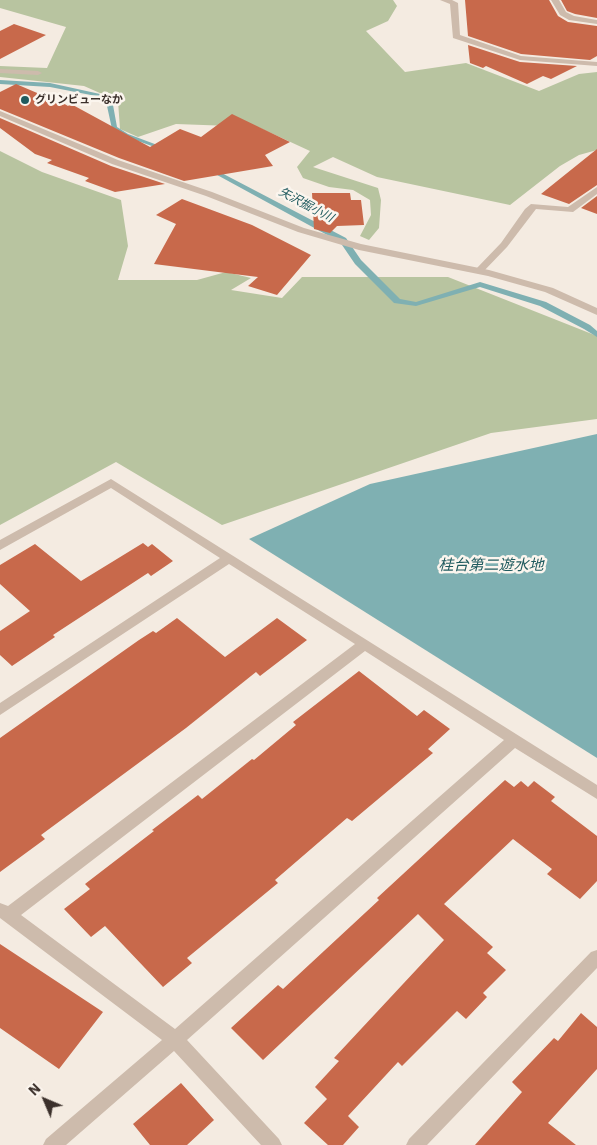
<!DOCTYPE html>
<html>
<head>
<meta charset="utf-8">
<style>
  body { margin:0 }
  #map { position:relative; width:597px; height:1145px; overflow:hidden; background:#f4ebe1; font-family:"IBM Plex Sans",sans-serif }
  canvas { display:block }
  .north { position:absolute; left:20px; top:1075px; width:50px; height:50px; -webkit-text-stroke:4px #fbf5ee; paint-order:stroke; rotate:315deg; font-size:14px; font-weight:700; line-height:20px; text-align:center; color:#3b302b }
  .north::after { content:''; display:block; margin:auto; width:18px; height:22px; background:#3b302b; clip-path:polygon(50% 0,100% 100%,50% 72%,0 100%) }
</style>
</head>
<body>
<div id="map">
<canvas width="597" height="1145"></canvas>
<div class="north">N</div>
</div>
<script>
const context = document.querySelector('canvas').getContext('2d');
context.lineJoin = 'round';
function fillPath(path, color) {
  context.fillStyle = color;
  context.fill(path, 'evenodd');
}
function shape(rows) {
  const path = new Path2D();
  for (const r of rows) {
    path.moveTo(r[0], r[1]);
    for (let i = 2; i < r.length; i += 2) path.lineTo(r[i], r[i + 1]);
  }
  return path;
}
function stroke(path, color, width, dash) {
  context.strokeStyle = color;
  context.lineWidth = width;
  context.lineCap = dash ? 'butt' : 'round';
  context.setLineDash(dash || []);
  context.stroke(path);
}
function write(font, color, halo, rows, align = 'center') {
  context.font = font + ' "IBM Plex Sans","Noto Sans JP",sans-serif';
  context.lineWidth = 5;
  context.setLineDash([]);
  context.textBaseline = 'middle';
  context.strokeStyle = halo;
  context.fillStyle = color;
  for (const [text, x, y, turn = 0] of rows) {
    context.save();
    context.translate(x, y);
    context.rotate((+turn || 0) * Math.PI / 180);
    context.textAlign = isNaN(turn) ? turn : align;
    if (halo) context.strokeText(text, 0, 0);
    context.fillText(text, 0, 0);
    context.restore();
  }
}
fillPath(shape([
  [0,0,393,0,397,6,388,21,366,31,405,72,466,63,539,91,579,74,597,72,597,150,579,155,560,166,510,205,377,177,333,157,313,167,378,188,381,200,379,228,369,240,360,236,371,215,370,200,353,190,329,187,303,178,297,167,310,151,258,127,176,124,138,137,120,129,118,101,84,86,0,77,0,66,47,68,66,27,0,8],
  [0,151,42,172,121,200,128,246,118,280,197,280,226,272,251,278,231,290,282,298,302,277,448,277,597,336,597,419,491,433,222,525,116,462,0,525]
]), '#b8c4a0');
fillPath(shape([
  [597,434,597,758,249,539,370,484]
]), '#7fb0b2');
fillPath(shape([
  [0,80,50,83,100,94,113,105,117,127,128,134,168,149,163,150,124,136,112,129,107,106,96,96,50,87,0,84,0,80],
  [208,168,212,168,346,238,361,260,400,299,416,302,480,282,546,302,590,325,597,331,597,337,584,329,540,306,480,287,416,306,394,303,355,264,340,242,208,170,208,168]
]), '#7fb0b2');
fillPath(shape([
  [465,0,549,0,558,16,568,22,597,26,597,56,590,60,521,54,468,36],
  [561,0,597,0,597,18,575,14,567,11],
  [14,24,46,35,0,59,0,31],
  [468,45,520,62,577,66,551,79,543,76,527,84,486,66,483,68,470,63],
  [16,84,56,101,58,100,68,106,71,104,150,147,180,129,201,137,232,114,290,142,265,155,273,166,184,181,119,158,0,109,0,92],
  [0,118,111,166,165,184,115,192,85,181,89,178,47,163,52,160,35,154,0,128],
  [597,149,597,185,569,204,541,194],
  [312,193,350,193,351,200,361,200,364,225,337,226,330,233,314,229],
  [597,196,597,214,581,208],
  [182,199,252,225,311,255,277,295,248,286,258,277,154,264,176,224,156,215],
  [143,543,148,547,152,544,173,561,151,576,148,573,53,635,55,637,12,666,0,655,0,631,30,611,0,584,0,565,35,544,81,581],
  [177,618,225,657,277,618,307,640,260,676,256,672,186,728,41,835,45,839,0,872,0,738,139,640,153,631,156,633],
  [359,671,417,716,424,710,450,729,428,749,433,753,352,821,347,818,275,880,278,883,187,958,192,963,163,987,105,926,91,937,64,909,90,889,85,884,154,831,152,830,198,795,202,799,252,759,254,760,296,725,293,722],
  [505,780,514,787,521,781,528,787,534,781,555,797,551,801,597,836,597,881,580,899,547,874,552,869,513,839,444,904,493,947,487,953,506,970,483,993,487,997,466,1019,457,1011,402,1066,398,1062,348,1116,359,1127,343,1145,328,1145,304,1123,327,1099,315,1087,339,1061,334,1058,444,940,418,914,263,1060,231,1028,278,985,283,989,379,900,377,898],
  [0,944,103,1012,59,1069,0,1028],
  [581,1013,597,1027,597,1069,548,1123,576,1145,475,1145,522,1092,512,1082,554,1038,558,1041],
  [181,1083,214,1120,187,1145,150,1145,133,1124]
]), '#c8694b');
fillPath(shape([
  [597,187,597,194,573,212,536,209,507,247,482,273,476,273,476,269,501,243,525,209,531,204,568,207,597,187]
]), '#cdbbac');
fillPath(shape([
  [440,0,452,0,458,3,460,35,521,56,597,62,597,66,520,60,453,38,450,4,440,0],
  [551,0,559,0,566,12,574,16,597,20,597,24,569,20,560,15,551,0],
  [0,69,38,71,42,73,38,75,0,73,0,69],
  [0,111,118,160,212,192,304,228,361,244,489,270,553,288,597,308,597,315,545,292,488,276,359,250,298,232,206,196,112,164,0,116,0,111],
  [111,479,597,785,597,799,515,748,187,1040,279,1139,282,1145,261,1145,174,1051,66,1145,43,1145,46,1139,162,1040,0,918,0,903,8,906,355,644,229,564,0,715,0,703,220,558,111,488,0,550,0,540,111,479],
  [365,651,504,740,175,1029,21,915,365,651],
  [597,950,597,968,427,1145,406,1145,409,1139,591,952,597,950]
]), '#cdbbac');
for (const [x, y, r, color] of [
  [25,100,5,"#1f5a5e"]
]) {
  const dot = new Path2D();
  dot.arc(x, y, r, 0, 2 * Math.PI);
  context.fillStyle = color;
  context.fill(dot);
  stroke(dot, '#fbf5ee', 2);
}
write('bold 11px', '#3b302b', '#fbf5ee', [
  ["グリンビューなか",35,100]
], 'left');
write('italic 12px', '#1f5a5e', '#fbf5ee', [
  ["矢沢掘小川",306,205,28]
]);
write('italic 15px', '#1f5a5e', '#fbf5ee', [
  ["桂台第二遊水地",491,566]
]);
</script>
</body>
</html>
